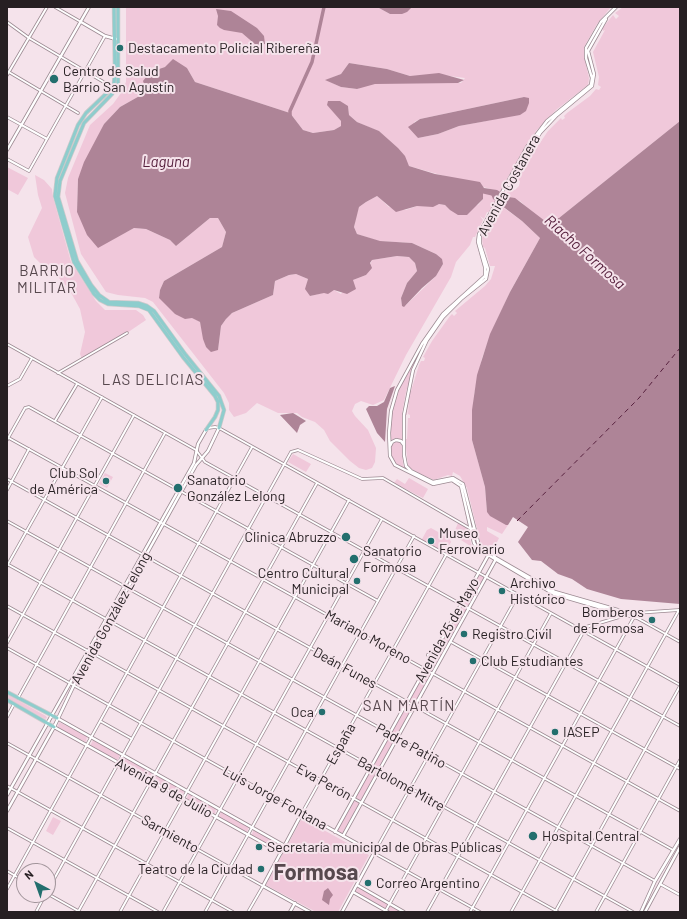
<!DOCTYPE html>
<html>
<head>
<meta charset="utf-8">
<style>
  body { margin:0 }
  #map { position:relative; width:687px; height:919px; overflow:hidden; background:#f5e3eb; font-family:Barlow,sans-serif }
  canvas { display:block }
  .frame { position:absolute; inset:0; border:8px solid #261f22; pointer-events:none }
  .north { position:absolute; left:16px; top:863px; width:40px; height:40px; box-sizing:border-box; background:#f5e3eb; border:1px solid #a2959b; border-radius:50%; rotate:319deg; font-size:11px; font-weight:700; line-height:16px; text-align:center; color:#261f22 }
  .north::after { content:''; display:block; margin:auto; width:14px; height:18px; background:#236f6e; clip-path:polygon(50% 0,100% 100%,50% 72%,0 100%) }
</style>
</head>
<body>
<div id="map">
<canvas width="687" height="919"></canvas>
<div class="frame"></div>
<div class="north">N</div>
</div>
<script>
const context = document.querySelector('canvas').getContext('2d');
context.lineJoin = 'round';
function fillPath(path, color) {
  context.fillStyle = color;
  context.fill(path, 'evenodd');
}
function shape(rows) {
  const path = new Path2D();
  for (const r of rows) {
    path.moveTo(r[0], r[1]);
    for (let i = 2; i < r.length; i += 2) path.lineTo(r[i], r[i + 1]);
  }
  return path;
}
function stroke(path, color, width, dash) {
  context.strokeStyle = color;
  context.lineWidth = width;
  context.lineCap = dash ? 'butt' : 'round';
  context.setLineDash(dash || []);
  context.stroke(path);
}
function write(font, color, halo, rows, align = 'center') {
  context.font = font + ' Barlow,sans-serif';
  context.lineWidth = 4;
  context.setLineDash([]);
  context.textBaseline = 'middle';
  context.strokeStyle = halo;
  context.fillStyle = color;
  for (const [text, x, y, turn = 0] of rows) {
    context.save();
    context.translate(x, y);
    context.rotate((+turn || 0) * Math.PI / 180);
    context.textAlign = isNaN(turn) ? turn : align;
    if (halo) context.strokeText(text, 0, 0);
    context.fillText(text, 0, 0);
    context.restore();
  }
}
fillPath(shape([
  [126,7,364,7,379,8,390,14,412,7,611,7,597,24,584,47,584,56,589,78,588,85,556,110,536,131,505,182,503,181,505,184,501,192,409,166,400,151,380,132,357,122,349,115,348,106,331,108,341,121,341,126,334,130,313,133,303,130,290,113,195,82,187,68,165,67,150,72,143,94,120,107,104,124,78,179,77,212,81,220,98,247,134,228,146,229,170,240,176,246,210,218,218,218,226,232,222,247,164,281,160,290,159,298,200,322,206,347,218,350,221,326,226,319,232,313,273,295,275,281,289,275,296,274,308,279,307,284,310,296,334,290,341,294,353,280,366,275,372,260,397,256,409,257,415,263,417,271,407,283,401,298,402,306,406,305,436,276,443,264,436,254,412,243,378,241,357,234,354,227,356,216,359,207,366,202,377,196,389,207,406,210,417,206,439,204,445,205,450,210,478,205,483,199,482,191,498,197,489,212,487,212,484,219,480,216,483,220,475,237,473,237,470,245,456,262,451,277,406,355,384,400,373,405,361,401,355,404,352,411,355,416,368,430,376,448,375,462,372,468,366,470,359,468,350,461,330,441,324,430,315,422,302,417,297,413,278,413,257,403,246,413,234,417,229,410,229,403,224,393,153,302,145,298,118,295,106,292,81,254,65,193,68,178,90,125,113,104,121,93,126,82],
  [349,63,387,69,410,76,442,75,465,78,461,83,370,83,357,89,341,87,326,80,341,74],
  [524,97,491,120,459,126,438,134,418,138,414,122,420,119],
  [623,7,680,7,680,121,559,218,545,221,538,218,520,201,505,195,510,188,515,190,519,186,520,181,516,178,548,131,561,118,562,120,565,118,564,116,567,113,590,96,596,89,599,90,601,87,598,85,599,77,593,52,605,30,603,31,603,28,605,25,613,15,616,19,619,16,615,13],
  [7,167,28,178,18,195,7,189],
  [35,175,44,180,52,189,53,197,71,262,96,301,105,310,136,310,143,315,146,320,118,339,82,359,80,354,85,332,80,309,69,289,59,278,51,274,34,257,28,237,42,208,38,195],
  [500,205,522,221,540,238,511,290,492,331,482,358,474,395,472,440,485,487,487,512,508,525,502,534,487,527,487,531,499,538,492,552,481,545,467,488,460,476,453,472,452,476,448,475,434,480,410,469,408,465,405,439,407,439,408,418,410,418,410,415,408,414,409,397,407,415,405,415,410,386,411,387,411,391,419,365,421,361,424,361,425,358,423,357,432,341,450,316,452,314,454,316,457,313,455,311,485,286,491,279,495,266,490,266,485,248,483,247,482,238,485,231,486,232,491,224,493,224,490,222,493,216,496,218,495,215],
  [417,356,406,392,402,413,402,440,395,438,390,441,391,412,395,397],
  [397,441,400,442,402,446,403,465,406,470,395,463,391,456,391,446],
  [293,454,311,464,306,472,288,462],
  [105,473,113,477,107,488,99,484],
  [409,478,428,489,423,498,394,483,397,479,405,484],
  [458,523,467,528,472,547,453,535],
  [431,528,449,538,451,542,444,554,421,541,427,530],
  [480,574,485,576,342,834,337,831],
  [7,694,46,716,47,718,45,719,7,698],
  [59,722,87,736,86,742,57,728],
  [93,740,120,755,118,760,90,746],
  [124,757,152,772,150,778,148,778,122,764],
  [157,775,184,790,183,796,154,782],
  [189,793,216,808,215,814,186,800],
  [221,811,249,827,247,832,219,818],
  [53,817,61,821,53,835,46,831],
  [302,818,369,855,338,912,316,912,266,885],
  [254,829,281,845,280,850,251,836],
  [358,887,402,912,390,912,355,892]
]), '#f0c8da');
fillPath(shape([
  [364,7,412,7,407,12,402,14,390,14,379,8],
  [216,9,231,11,257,28,264,36,265,44,256,45,242,33,224,30,220,28,217,25,218,16],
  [173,59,187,68,195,82,290,113,303,130,313,133,334,130,341,126,341,121,327,105,328,101,340,101,348,106,349,115,357,122,379,131,398,148,405,156,409,166,435,174,480,182,484,188,497,190,509,197,515,198,545,221,559,218,680,121,680,604,621,599,587,589,572,579,558,574,541,561,532,560,518,542,528,527,513,517,508,525,506,525,490,516,487,512,485,487,472,440,472,410,477,375,490,334,510,292,540,238,522,221,493,199,491,194,483,192,483,199,467,215,458,215,450,210,445,205,439,204,433,207,417,206,396,212,377,196,366,202,359,207,354,227,357,234,380,241,412,243,436,254,442,259,443,264,436,276,422,288,404,307,402,306,401,298,407,283,417,271,415,263,409,257,397,256,372,260,370,263,372,268,366,275,353,280,356,289,347,294,334,290,328,294,324,293,310,296,305,289,308,279,296,274,289,275,275,281,273,295,232,313,226,319,221,326,218,350,211,352,206,347,203,339,200,322,192,318,185,319,175,314,159,298,160,290,164,281,222,247,226,232,218,218,210,218,176,246,170,240,146,229,134,228,98,248,87,235,77,212,78,179,84,162,104,124,120,107,143,94,146,89,143,81,150,72,165,67],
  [349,63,387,69,410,76,439,73,464,80,458,83,375,84,357,89,341,87,325,80,341,74],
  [524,97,529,98,529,103,526,111,520,115,459,126,438,134,418,138,408,127,420,119],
  [395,386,387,409,385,442,377,433,366,409,369,406,377,406,384,402,390,388],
  [293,413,306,421,300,425,297,433,280,415],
  [328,888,333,895,330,899,329,905,322,900,324,891]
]), '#ae8497');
stroke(shape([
  [290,118,290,111,312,62,324,7],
  [480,191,493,194]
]), '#ae8497', 3.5);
stroke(shape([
  [517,521,639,398,680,348]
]), '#57213e', 1, [5, 4]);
const minor = shape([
  [55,7,81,22],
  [7,22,29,38,107,84],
  [7,71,78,113],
  [7,75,47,7],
  [7,117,47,139],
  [7,159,29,171,105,36],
  [7,344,196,450,205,462,680,726],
  [58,373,127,333],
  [7,386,20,379,32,358],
  [55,421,77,384],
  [208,428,215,427,219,428,680,685],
  [7,437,680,811],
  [7,440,25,408,29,407,378,601],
  [7,479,673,850],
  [7,490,29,449],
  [7,521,655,881],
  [7,564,633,912],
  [7,566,102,397],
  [7,606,88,651],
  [636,613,679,610],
  [451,642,680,769],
  [7,643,134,415],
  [7,648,302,813,446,555],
  [92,653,558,912],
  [18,698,165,433],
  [7,717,14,704],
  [100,721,132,739],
  [7,743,263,886,248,912],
  [7,786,233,912],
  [7,828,158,912],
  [7,871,24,881],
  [660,884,680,895],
  [7,889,252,447],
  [48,890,291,452,298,450,362,479,383,478,471,529,474,528],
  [48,894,80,912],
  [36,912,45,895],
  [78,912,317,483],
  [120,912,349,500],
  [163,912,382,519],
  [205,912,414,536],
  [385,912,551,613],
  [427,912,586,627,626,615,637,618,680,642],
  [470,912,634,617],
  [480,912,374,853,518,595],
  [511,912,679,610],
  [555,912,680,686],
  [596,912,680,760]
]);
const tertiary = shape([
  [428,655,432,657]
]);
const secondary = shape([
  [616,7,601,22,586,48,586,58,592,78,591,85,547,121,527,147,479,234,478,242,485,267,485,276,443,314,422,344,397,390,391,411,389,433,390,456,395,465,433,484,452,480,461,486,474,543,478,549,554,594,626,615],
  [81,22,105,36,116,39],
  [7,150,89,7],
  [509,185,540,133,557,115,592,86,594,74,588,51,606,19],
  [480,237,480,244,488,269,486,279,461,299,443,317,427,340,413,370,404,415,404,455,406,466,411,471,433,482,453,478,463,484,479,546,483,550,493,554,496,559],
  [390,446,392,442,396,440,401,441,404,445],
  [496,558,555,592,628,613,636,613],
  [57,718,285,846],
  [54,727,281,853],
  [7,795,194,463,198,444,206,430],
  [7,811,54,727,74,685,196,465,208,451,219,428],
  [335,832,489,554],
  [343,836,496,559],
  [357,885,404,912],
  [353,892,388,912],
  [290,912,295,903],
  [310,912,263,886,302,813,374,853,342,912],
  [641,912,655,881,680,839],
  [645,912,680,847]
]);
const primary = shape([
  [114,7,115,73,114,83,109,91,86,113,78,125,57,178,55,196,74,262,94,294,100,300,108,304,139,306,149,310,183,357,215,396,218,402,218,410,215,417,206,430],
  [118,7,118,83,112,94,84,123,60,181,58,197,77,261,91,285,99,295,109,302,138,303,147,306,154,311,185,354,219,396,224,410,219,428],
  [7,692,57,718],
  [7,700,54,727]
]);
stroke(minor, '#9c8a92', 3.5);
stroke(tertiary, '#9c8a92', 4);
stroke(secondary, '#9c8a92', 4);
stroke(primary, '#cbc9ca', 4.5);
stroke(minor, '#fff', 2);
stroke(tertiary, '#fff', 2.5);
stroke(secondary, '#fff', 2.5);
stroke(primary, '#8ecdcd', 3);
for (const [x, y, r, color] of [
  [120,48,4,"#236f6e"],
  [54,79,5,"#236f6e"],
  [106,481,4,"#236f6e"],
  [178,488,5,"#236f6e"],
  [346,537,5,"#236f6e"],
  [431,541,4,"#236f6e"],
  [354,559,5,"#236f6e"],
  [357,581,4,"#236f6e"],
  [502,591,4,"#236f6e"],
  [652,620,4,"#236f6e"],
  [464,634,4,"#236f6e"],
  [473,661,4,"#236f6e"],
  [322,712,4,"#236f6e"],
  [555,732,4,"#236f6e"],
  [533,836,5,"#236f6e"],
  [259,847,4,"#236f6e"],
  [261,869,4,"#236f6e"],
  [368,883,4,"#236f6e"]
]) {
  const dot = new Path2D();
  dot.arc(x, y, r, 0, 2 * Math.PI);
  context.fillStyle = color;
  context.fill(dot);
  stroke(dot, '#f5e3eb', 1.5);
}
write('14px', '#261f22', '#f5e3eb', [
  ["Destacamento Policial Ribereña",128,48],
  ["Centro de Salud",63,71],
  ["Barrio San Agustín",63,87],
  ["Club Sol",98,473,"right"],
  ["de América",98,489,"right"],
  ["Sanatorio",187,480],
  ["González Lelong",187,496],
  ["Museo",439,533],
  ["Ferroviario",439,549],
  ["Clinica Abruzzo",337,537,"right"],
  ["Sanatorio",363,551],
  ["Formosa",363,567],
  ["Centro Cultural",349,573,"right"],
  ["Municipal",349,589,"right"],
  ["Archivo",510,583],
  ["Histórico",510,599],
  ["Bomberos",644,612,"right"],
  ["de Formosa",644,628,"right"],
  ["Registro Civil",472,634],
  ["Club Estudiantes",481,661],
  ["Oca",314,712,"right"],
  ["IASEP",563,732],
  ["Hospital Central",542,836],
  ["Secretaría municipal de Obras Públicas",267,847],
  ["Teatro de la Ciudad",253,869,"right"],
  ["Correo Argentino",376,883]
], 'left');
write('14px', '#261f22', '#f5e3eb', [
  ["Avenida Costanera",509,185,-61],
  ["Avenida González Lelong",111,618,-61],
  ["Avenida 25 de Mayo",447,630,-61],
  ["Mariano Moreno",368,637,29],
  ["Deán Funes",345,668,29],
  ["España",341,744,-61],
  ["Padre Patiño",411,746,29],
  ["Eva Perón",324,782,29],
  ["Bartolomé Mitre",401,784,29],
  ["Avenida 9 de Julio",164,788,29],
  ["Luis Jorge Fontana",275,798,29],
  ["Sarmiento",170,834,29]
]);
write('italic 15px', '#57213e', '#f5e3eb', [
  ["Laguna",166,162],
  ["Riacho Formosa",585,252,42]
]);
context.letterSpacing = '1px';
write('15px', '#57484e', '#f5e3eb', [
  ["BARRIO",47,271],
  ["MILITAR",47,288],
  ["LAS DELICIAS",153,380],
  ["SAN MARTÍN",409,706]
]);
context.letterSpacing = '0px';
write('bold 22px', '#57484e', '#f5e3eb', [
  ["Formosa",316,873]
]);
</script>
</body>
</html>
